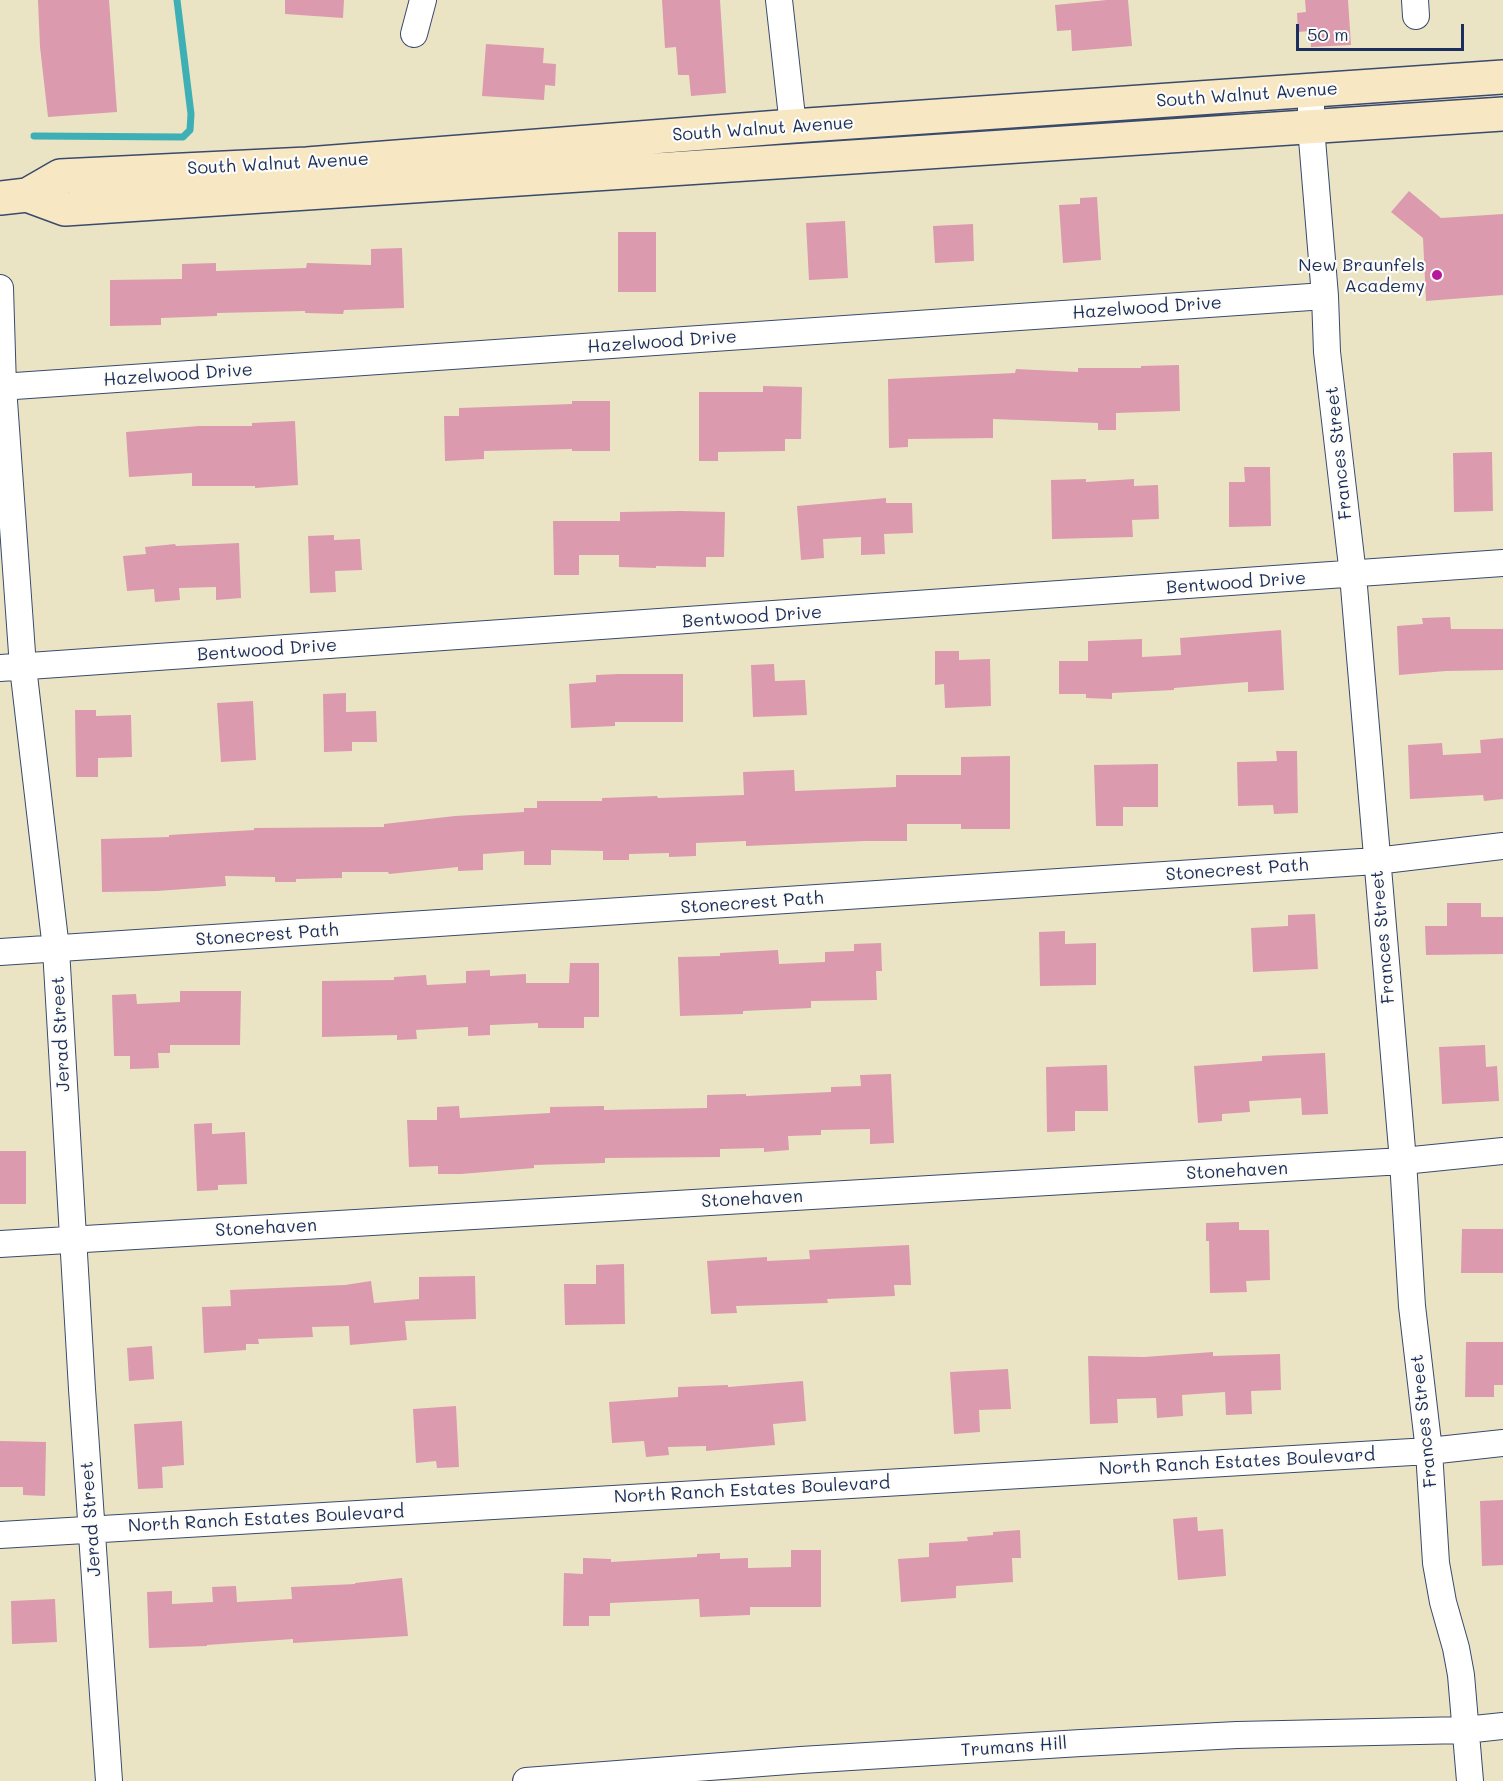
<!DOCTYPE html>
<html>
<head>
<meta charset="utf-8">
<style>
  body { margin:0 }
  #map { position:relative; width:1503px; height:1781px; overflow:hidden; background:#ebe4c4; font-family:Mali,sans-serif }
  canvas { display:block }
  .scale { position:absolute; left:1296px; top:24px; width:168px; height:27px; box-sizing:border-box; border:3px solid #1b2f5e; border-top:0; padding-left:8px; font-size:18px; line-height:21px; white-space:nowrap; color:#1b2f5e; -webkit-text-stroke:4px #fdfcf7; paint-order:stroke }
</style>
</head>
<body>
<div id="map">
<canvas width="1503" height="1781"></canvas>
<div class="scale">50 m</div>
</div>
<script>
const context = document.querySelector('canvas').getContext('2d');
context.lineJoin = 'round';
function shape(rows) {
  const path = new Path2D();
  for (const r of rows) {
    path.moveTo(r[0], r[1]);
    for (let i = 2; i < r.length; i += 2) path.lineTo(r[i], r[i + 1]);
  }
  return path;
}
function stroke(path, color, width, dash) {
  context.strokeStyle = color;
  context.lineWidth = width;
  context.lineCap = dash ? 'butt' : 'round';
  context.setLineDash(dash || []);
  context.stroke(path);
}
function fillPath(path, color) {
  context.fillStyle = color;
  context.fill(path, 'evenodd');
}
function write(font, color, halo, rows, align = 'center') {
  context.font = font + ' Mali,sans-serif';
  context.lineWidth = 4.5;
  context.setLineDash([]);
  context.textBaseline = 'middle';
  context.strokeStyle = halo;
  context.fillStyle = color;
  for (const [text, x, y, turn = 0] of rows) {
    context.save();
    context.translate(x, y);
    context.rotate((+turn || 0) * Math.PI / 180);
    context.textAlign = isNaN(turn) ? turn : align;
    if (halo) context.strokeText(text, 0, 0);
    context.fillText(text, 0, 0);
    context.restore();
  }
}
stroke(shape([
  [34,136,183,137,190,130,191,114,177,0]
]), '#3eafb5', 7);
fillPath(shape([
  [38,0,109,0,117,112,48,117,40,47],
  [285,0,344,0,343,18,285,14],
  [662,0,720,0,726,93,691,96,689,75,678,75,676,47,665,48],
  [1107,0,1128,0,1132,46,1072,51,1071,30,1057,31,1055,5],
  [1305,0,1348,0,1351,45,1311,47,1310,31,1298,32,1297,13,1306,12],
  [486,44,544,48,543,63,556,64,555,86,545,85,544,100,482,96],
  [1409,191,1441,218,1503,214,1503,295,1426,301,1423,238,1391,212],
  [1097,197,1101,260,1063,263,1059,205,1080,204,1080,198],
  [845,221,848,278,809,280,806,223],
  [973,224,974,261,935,263,933,226],
  [618,232,656,232,656,292,618,292],
  [402,248,404,308,344,310,343,314,305,313,305,311,217,313,217,316,161,318,161,325,110,326,110,280,182,279,182,264,216,263,216,271,306,268,307,263,371,265,371,249],
  [1179,365,1180,411,1116,413,1116,430,1098,430,1098,423,993,419,993,438,908,439,908,447,889,448,888,379,1015,373,1016,369,1078,372,1078,368,1141,368,1141,366],
  [763,386,802,387,801,439,785,439,785,451,718,452,718,461,699,461,699,392,763,392],
  [572,401,610,401,610,451,572,451,572,449,484,451,484,459,445,461,444,416,459,416,459,408,572,404],
  [295,421,298,485,255,488,255,486,192,486,192,473,129,477,126,432,199,426,252,426,252,423],
  [1492,452,1493,511,1454,512,1453,453],
  [1244,467,1270,467,1271,526,1229,527,1229,482,1245,482],
  [1086,479,1086,482,1134,479,1134,486,1158,485,1159,519,1132,520,1133,537,1052,539,1051,480],
  [886,498,886,503,912,503,913,533,884,534,885,554,861,555,861,537,823,539,824,558,801,560,797,506],
  [680,511,725,512,724,557,706,557,706,567,656,566,656,568,619,567,619,555,579,555,579,575,554,575,553,521,620,521,620,512],
  [334,535,334,540,360,539,362,570,335,571,336,592,310,593,308,536],
  [239,543,241,598,216,600,216,587,179,588,180,600,155,602,154,589,127,591,123,556,146,554,145,547,175,544,176,546],
  [1450,617,1451,629,1503,629,1503,670,1446,671,1399,675,1397,626,1423,624,1422,618],
  [1281,630,1284,690,1248,692,1248,682,1174,688,1174,690,1112,693,1112,699,1086,698,1086,694,1059,694,1059,661,1088,661,1088,641,1142,639,1142,657,1181,655,1180,638],
  [935,651,959,651,959,660,990,659,991,706,945,708,944,684,935,685],
  [774,664,775,681,805,680,807,715,753,717,751,665],
  [619,674,683,674,683,722,615,722,615,726,571,728,569,684,596,682,596,675],
  [346,693,346,712,376,711,377,742,352,742,352,751,324,752,323,694],
  [253,701,256,760,221,762,217,703],
  [75,710,96,710,96,716,131,715,132,757,98,758,98,777,76,777],
  [1503,738,1503,799,1484,801,1483,795,1410,799,1408,745,1442,743,1443,755,1481,753,1480,740],
  [1276,751,1297,751,1298,813,1274,814,1273,805,1238,806,1237,762,1277,761],
  [1010,756,1010,829,961,829,961,824,907,824,907,841,865,841,746,846,746,841,696,843,696,856,669,857,669,853,629,854,629,860,603,860,603,851,551,850,551,865,524,865,524,851,483,854,483,870,458,871,458,867,389,874,388,872,342,872,342,878,296,879,296,882,275,882,275,877,225,876,226,886,157,891,102,892,101,839,169,837,169,835,254,830,254,828,384,827,384,824,455,816,524,812,524,808,537,808,537,801,602,801,602,798,657,796,658,798,744,795,743,772,794,770,795,791,896,787,896,775,961,775,961,757],
  [1158,764,1158,807,1123,807,1123,826,1096,826,1094,765],
  [1447,903,1481,903,1481,917,1503,917,1503,954,1426,955,1425,926,1447,926],
  [1315,914,1318,969,1253,972,1251,928,1288,926,1288,915],
  [1065,931,1065,944,1096,943,1096,985,1040,986,1039,932],
  [881,943,882,971,876,971,877,1000,811,1001,811,1008,743,1011,743,1014,680,1016,678,957,720,956,720,953,778,950,779,964,825,962,825,952,854,951,854,944],
  [570,963,599,963,599,1017,584,1017,584,1028,538,1028,538,1023,490,1025,490,1035,468,1036,468,1027,416,1030,417,1039,397,1040,397,1035,322,1037,322,981,394,980,394,977,426,975,427,985,466,983,466,971,490,970,490,976,526,974,526,983,569,983],
  [180,991,241,991,240,1045,170,1045,170,1053,158,1053,159,1068,130,1069,130,1056,114,1056,112,995,136,994,137,1004,180,1002],
  [1485,1045,1486,1067,1497,1066,1499,1101,1442,1104,1439,1047],
  [1325,1053,1328,1114,1302,1115,1301,1098,1249,1101,1250,1112,1222,1114,1222,1121,1198,1123,1194,1066,1262,1061,1262,1056],
  [1107,1065,1108,1111,1075,1111,1075,1131,1047,1132,1046,1067],
  [891,1074,894,1143,870,1144,870,1129,821,1130,821,1135,788,1136,789,1150,764,1152,764,1148,720,1149,720,1157,605,1158,605,1163,534,1165,534,1168,461,1174,438,1174,438,1166,409,1167,407,1120,437,1120,437,1107,459,1106,460,1118,550,1113,550,1107,604,1106,604,1110,707,1108,707,1095,746,1094,746,1096,831,1092,831,1087,861,1086,860,1075],
  [212,1123,212,1134,245,1132,247,1184,218,1185,218,1190,197,1191,194,1124],
  [0,1151,26,1151,26,1204,0,1204],
  [1239,1222,1239,1230,1269,1230,1270,1280,1246,1281,1247,1292,1210,1293,1209,1241,1206,1241,1206,1223],
  [1462,1229,1503,1229,1503,1273,1461,1273],
  [909,1245,911,1285,894,1285,895,1296,827,1299,828,1303,736,1306,737,1313,711,1314,707,1261,767,1257,767,1261,810,1259,809,1250],
  [624,1264,625,1324,565,1325,564,1284,596,1284,596,1265],
  [475,1276,476,1319,405,1321,407,1340,350,1345,349,1326,312,1327,313,1337,258,1339,259,1344,246,1344,246,1350,204,1353,202,1307,231,1306,230,1290,345,1285,371,1281,374,1303,419,1299,419,1277],
  [1466,1342,1503,1342,1503,1385,1494,1385,1494,1397,1465,1397],
  [152,1346,154,1379,129,1381,127,1348],
  [1213,1352,1213,1356,1280,1354,1281,1390,1251,1391,1252,1414,1226,1415,1225,1392,1182,1395,1183,1416,1157,1418,1156,1398,1117,1399,1118,1423,1090,1424,1088,1356,1144,1357],
  [1008,1369,1011,1409,979,1410,980,1432,954,1434,950,1372],
  [803,1381,806,1421,773,1424,775,1445,706,1451,706,1446,668,1447,669,1455,646,1457,644,1441,612,1443,609,1402,678,1397,678,1387,728,1385,728,1387],
  [456,1406,459,1467,437,1468,436,1461,416,1463,413,1409],
  [182,1421,184,1465,162,1467,163,1488,138,1489,134,1424],
  [0,1441,46,1442,45,1496,23,1495,23,1487,0,1487],
  [1503,1500,1503,1565,1482,1566,1480,1501],
  [1197,1517,1198,1531,1223,1529,1226,1576,1178,1580,1173,1519],
  [1020,1530,1021,1558,1012,1558,1013,1582,956,1586,956,1598,901,1602,898,1559,929,1557,929,1543,968,1541,967,1537,993,1535,993,1532],
  [791,1550,821,1550,821,1607,750,1607,750,1615,700,1617,699,1599,610,1603,610,1616,589,1616,589,1626,563,1626,564,1573,583,1574,583,1558,611,1559,611,1562,697,1557,697,1554,720,1553,720,1559,748,1558,748,1568,791,1567],
  [402,1578,408,1636,293,1643,293,1639,207,1645,207,1646,149,1648,147,1592,172,1591,172,1604,213,1602,212,1587,236,1586,237,1602,292,1599,291,1587,355,1584,355,1583],
  [55,1599,57,1642,12,1644,11,1601]
]), '#db9aae');
const street = shape([
  [779,0,793,126],
  [1415,0,1416,16],
  [414,34,423,0],
  [1311,90,1311,127,1325,296,1327,352,1353,575,1403,1161,1412,1306,1429,1451,1436,1563,1443,1602,1456,1648,1461,1675,1470,1781],
  [0,288,3,387,23,667,56,949,82,1389,109,1781],
  [0,387,1325,296],
  [0,668,1503,563],
  [0,952,1376,861,1503,846],
  [0,1244,1403,1161,1503,1151],
  [0,1535,1429,1451,1503,1443],
  [526,1781,801,1760,1081,1743,1237,1735,1465,1730,1503,1726]
]);
const secondary = shape([
  [27,195,65,209,1503,114],
  [0,198,27,195,60,176,307,164,793,126,1503,77]
]);
stroke(street, '#3a4a6d', 28);
stroke(secondary, '#3a4a6d', 36);
stroke(street, '#fff', 26);
stroke(secondary, '#f7e8c3', 33);
for (const [x, y, r, color] of [
  [1437,275,6,"#b5179e"]
]) {
  const dot = new Path2D();
  dot.arc(x, y, r, 0, 2 * Math.PI);
  context.fillStyle = color;
  context.fill(dot);
  stroke(dot, '#fdfcf7', 2);
}
write('18px', '#1b2f5e', '#fdfcf7', [
  ["South Walnut Avenue",1247,95,-4],
  ["South Walnut Avenue",763,129,-4],
  ["South Walnut Avenue",278,164,-3],
  ["Hazelwood Drive",1147,308,-4],
  ["Hazelwood Drive",662,342,-4],
  ["Hazelwood Drive",178,375,-4],
  ["Frances Street",1339,453,-96],
  ["Bentwood Drive",1236,583,-4],
  ["Bentwood Drive",752,617,-4],
  ["Bentwood Drive",267,650,-4],
  ["Stonecrest Path",1237,870,-4],
  ["Stonecrest Path",752,903,-4],
  ["Stonecrest Path",267,935,-4],
  ["Frances Street",1383,937,-95],
  ["Jerad Street",61,1034,-93],
  ["Stonehaven",1237,1171,-3],
  ["Stonehaven",752,1199,-3],
  ["Stonehaven",266,1228,-3],
  ["Frances Street",1424,1421,-96],
  ["North Ranch Estates Boulevard",1237,1462,-3],
  ["North Ranch Estates Boulevard",752,1490,-3],
  ["Jerad Street",91,1519,-94],
  ["North Ranch Estates Boulevard",266,1519,-3],
  ["Trumans Hill",1014,1747,-4]
]);
write('18px', '#1b2f5e', '#fdfcf7', [
  ["New Braunfels",1425,265],
  ["Academy",1425,286]
], 'right');
</script>
</body>
</html>
